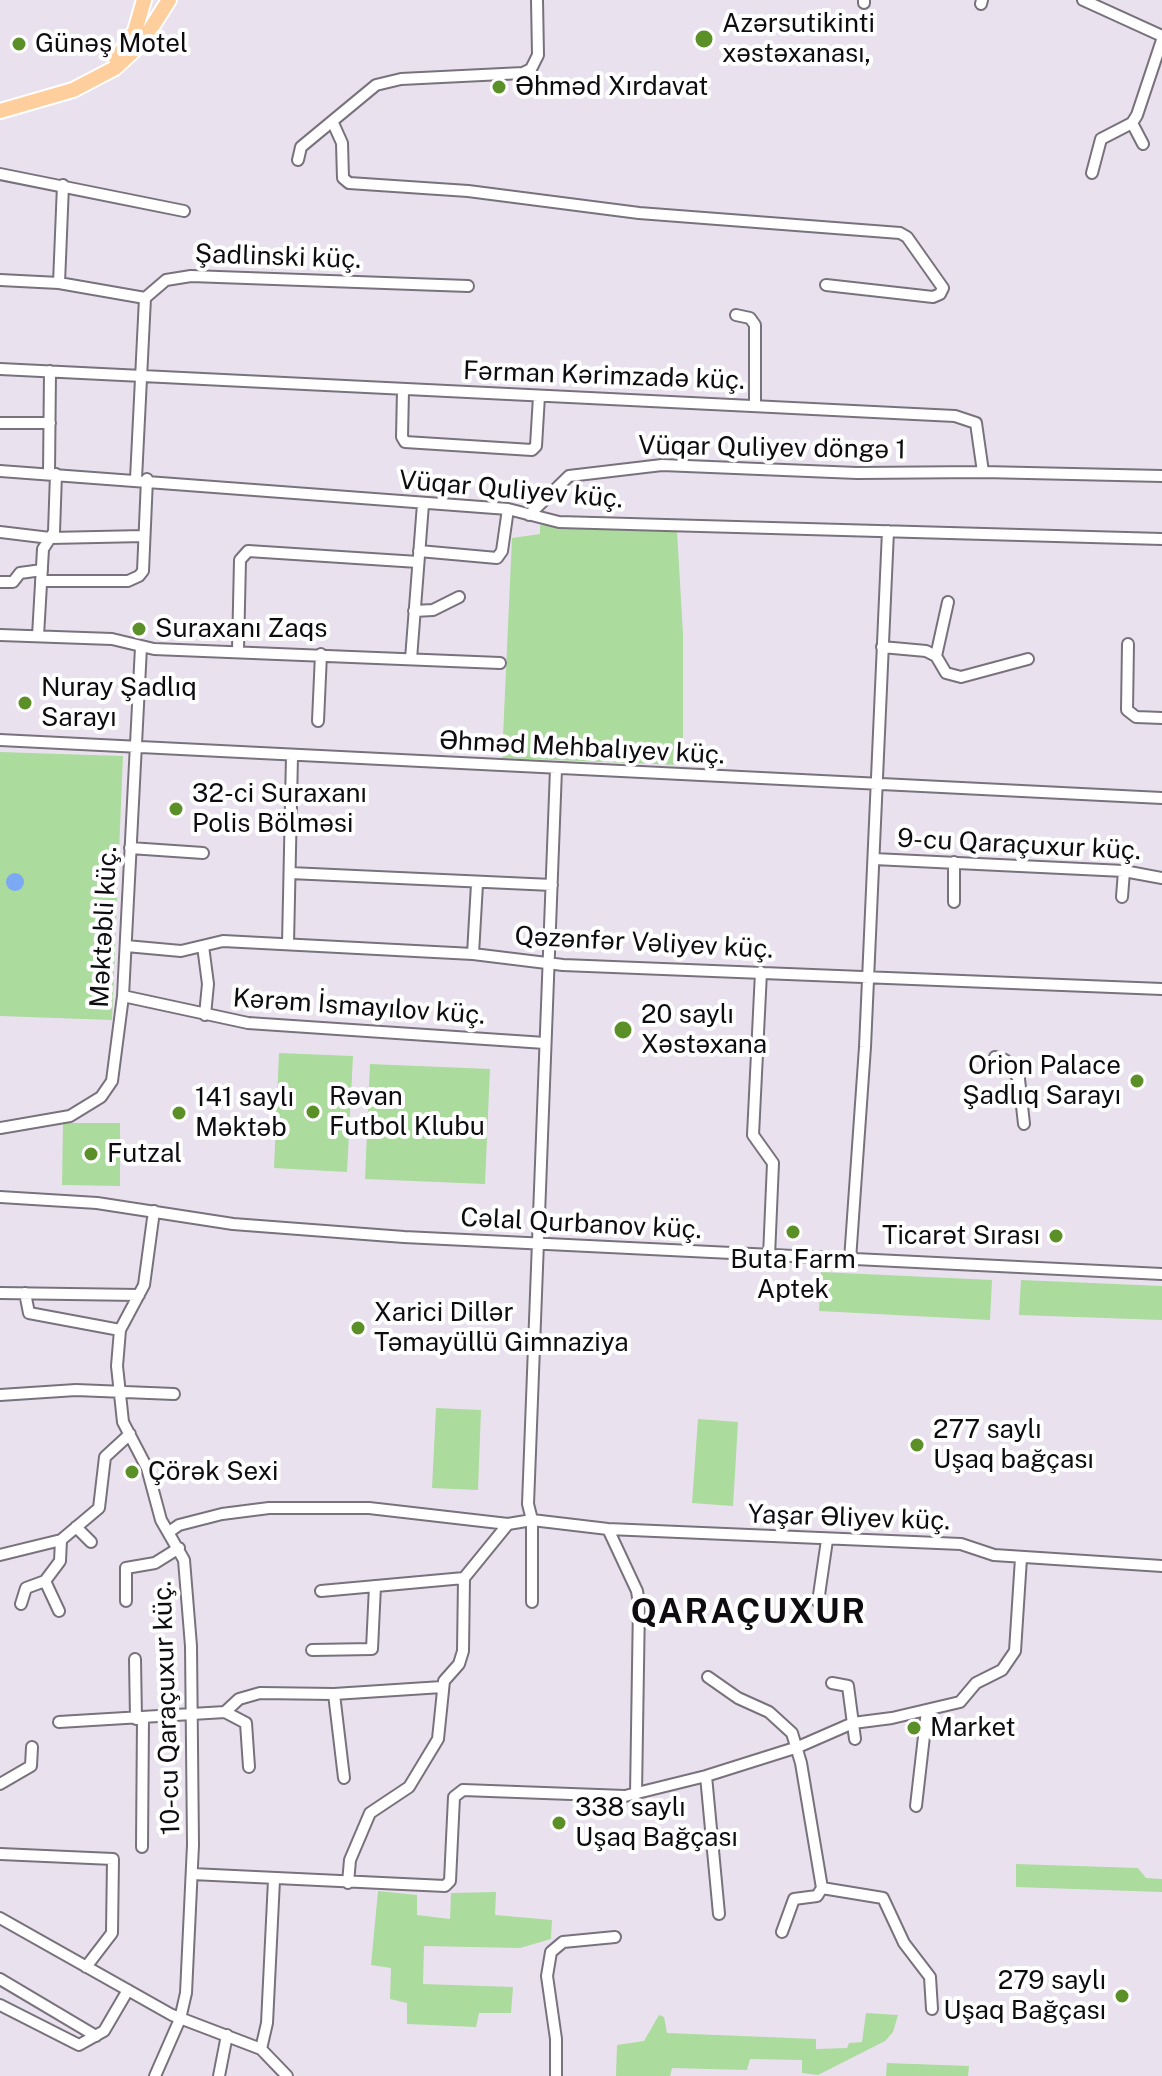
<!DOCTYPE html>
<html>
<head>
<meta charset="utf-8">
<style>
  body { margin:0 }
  canvas { display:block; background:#eae1ee }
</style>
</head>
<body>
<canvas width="1162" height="2076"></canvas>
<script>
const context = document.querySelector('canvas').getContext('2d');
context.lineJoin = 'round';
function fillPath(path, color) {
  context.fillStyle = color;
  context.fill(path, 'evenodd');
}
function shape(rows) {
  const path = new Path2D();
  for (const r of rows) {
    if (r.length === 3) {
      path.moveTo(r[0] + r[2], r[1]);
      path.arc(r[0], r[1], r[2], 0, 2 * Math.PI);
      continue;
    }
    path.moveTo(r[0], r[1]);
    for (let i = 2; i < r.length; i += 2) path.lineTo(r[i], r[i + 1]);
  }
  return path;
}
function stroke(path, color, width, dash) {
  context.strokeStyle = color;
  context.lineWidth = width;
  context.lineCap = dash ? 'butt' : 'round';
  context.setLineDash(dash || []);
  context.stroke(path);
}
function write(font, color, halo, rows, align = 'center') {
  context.font = font + ' "Public Sans",sans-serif';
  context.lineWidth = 8;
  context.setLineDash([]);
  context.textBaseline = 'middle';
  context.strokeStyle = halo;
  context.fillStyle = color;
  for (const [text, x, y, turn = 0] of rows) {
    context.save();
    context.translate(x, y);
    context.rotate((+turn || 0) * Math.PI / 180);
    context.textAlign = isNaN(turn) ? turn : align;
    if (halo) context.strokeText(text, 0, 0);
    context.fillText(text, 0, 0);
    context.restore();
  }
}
fillPath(shape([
  [540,525,677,531,683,634,683,745,679,765,502,758,512,538,540,534],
  [0,752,123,756,112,1020,0,1016],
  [279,1053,353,1056,347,1172,274,1168],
  [370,1064,490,1069,485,1184,365,1179],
  [63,1123,120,1123,120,1186,62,1185],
  [821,1272,992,1280,990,1320,819,1311],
  [1021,1280,1162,1286,1162,1320,1019,1315],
  [436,1408,481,1410,478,1490,432,1488],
  [698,1419,738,1422,733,1506,692,1503],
  [1016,1864,1138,1868,1146,1878,1162,1879,1162,1892,1016,1887],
  [378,1891,417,1895,417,1915,450,1919,451,1893,496,1892,495,1915,552,1920,551,1939,520,1948,424,1946,423,1984,513,1987,511,2013,479,2013,476,2027,407,2024,407,2003,390,1999,391,1968,371,1965],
  [866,2013,898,2015,893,2032,885,2041,818,2075,802,2073,802,2060,750,2059,747,2070,672,2068,670,2076,616,2076,617,2045,644,2041,659,2015,664,2017,667,2033,816,2039,816,2049,847,2048,849,2043,862,2042],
  [887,2063,969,2066,968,2076,886,2076]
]), '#acdb9e');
fillPath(shape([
  [15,882,9]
]), '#7ba9f3');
const minor = shape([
  [1083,0,1162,36],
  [864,3,864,0],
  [981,4,982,0],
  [333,123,342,143,343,178,349,183,468,191,639,213,900,233,907,237,943,288,940,294,933,297,826,285],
  [1132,123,1143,144],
  [298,160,301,147,376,85,401,79,523,73,531,69,538,55,537,0],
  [1092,173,1101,139,1132,123,1137,115,1162,40],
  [0,174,184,211],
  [0,280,59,283,145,298,166,280,191,276,468,286],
  [59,283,63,185],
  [736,315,750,318,755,325,755,404],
  [0,369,955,416,976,423,983,472],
  [403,390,402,437,405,442,532,450,536,446,539,396],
  [0,423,50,423],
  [0,471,508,509,559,522,1162,539],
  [49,473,50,371],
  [136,479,145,298],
  [529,515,569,476,662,465,857,473,983,472,1162,476],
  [0,532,50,538,144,536],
  [419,551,497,558,502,551,508,509],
  [41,581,128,581,139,576,143,571,147,479],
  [0,582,13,582,20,573,42,570],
  [414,611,433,610,459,597],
  [0,635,112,639,154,649,500,663],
  [38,636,43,549,54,532,56,474],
  [1128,644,1127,710,1136,717,1162,718],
  [882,647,926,651,936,656,946,673,961,677,1028,659],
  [238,650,240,560,248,551,418,562],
  [936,656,948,602],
  [411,659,423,504],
  [318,721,321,654],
  [0,740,1162,798],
  [130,848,203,853],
  [874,859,1124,871,1162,878],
  [290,873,552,885],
  [1122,897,1124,871],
  [954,902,954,862],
  [288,944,292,756],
  [126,946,181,951,223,941,473,954,563,965,1162,989],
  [203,946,208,984,205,1015],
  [473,954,477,884],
  [761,972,753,1135,773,1163,769,1256],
  [123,996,248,1023,545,1043],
  [995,1057,1005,1060,1019,1079,1024,1124],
  [0,1128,70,1116,101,1097,112,1081,123,996,141,647],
  [0,1197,97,1203,233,1224,404,1237,1162,1274],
  [154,1211,144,1285,120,1330,117,1366,123,1422,147,1468,161,1520,184,1560,191,1646,193,1845,186,1993,180,2019,155,2076],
  [850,1260,865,1047,888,531],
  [0,1293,139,1295],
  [25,1293,29,1313,120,1330],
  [0,1395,76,1390,174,1394],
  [532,1520,608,1529,961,1544,994,1555,1162,1566],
  [76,1527,91,1542],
  [608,1529,637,1591,639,1604,636,1794],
  [169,1532,179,1525,222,1514,269,1508,369,1508,508,1524,532,1520],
  [0,1555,61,1540,99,1508,105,1457,130,1434],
  [45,1581,59,1611],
  [321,1591,464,1578],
  [126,1601,126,1568,155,1563,179,1548],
  [532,1602,532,1520,528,1504,556,769],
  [818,1602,827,1540],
  [21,1604,26,1588,45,1581,60,1561,61,1540],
  [312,1650,372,1649,375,1586],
  [135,1659,136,1719],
  [708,1677,738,1698,769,1712,792,1733,801,1763,822,1888,883,1898,904,1943,930,1977,932,2009],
  [832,1683,848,1686,855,1739],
  [334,1694,344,1778],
  [225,1712,246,1723,249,1767],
  [59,1722,225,1712,239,1699,260,1693,334,1694,442,1687],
  [706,1776,719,1914],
  [0,1784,31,1766,32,1747],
  [916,1806,927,1710],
  [142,1847,143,1718],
  [0,1854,113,1859,112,1933,86,1967],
  [192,1874,445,1886,450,1881,454,1797,463,1790,625,1796,706,1776,798,1747,853,1723,892,1718,960,1702,976,1683,1002,1670,1015,1651,1021,1558],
  [348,1883,350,1860,370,1813,409,1787,438,1739,444,1681,459,1664,463,1651,464,1578,508,1524],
  [0,1918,172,2015,261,2049,287,2076],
  [782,1932,794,1899,817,1896,822,1888],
  [0,1979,96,2036],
  [0,2005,79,2045,104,2031,128,1990],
  [261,2049,267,2023,274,1880],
  [219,2076,227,2035],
  [556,2076,556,2039,547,1976,551,1952,563,1942,615,1937]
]);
const major = shape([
  [116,59,135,31,144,0],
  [0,111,73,90,115,68,141,44,169,0]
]);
stroke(minor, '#79727d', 14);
stroke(major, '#fff', 18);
stroke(minor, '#fff', 10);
stroke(major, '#fecf9d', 14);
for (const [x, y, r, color] of [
  [704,39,10,"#5b8f27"],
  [19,44,8,"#5b8f27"],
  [499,87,8,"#5b8f27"],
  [139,629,8,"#5b8f27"],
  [25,703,8,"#5b8f27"],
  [176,809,8,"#5b8f27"],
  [623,1030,10,"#5b8f27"],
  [1137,1081,8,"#5b8f27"],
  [313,1112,8,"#5b8f27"],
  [179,1113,8,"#5b8f27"],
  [91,1154,8,"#5b8f27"],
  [793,1232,8,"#5b8f27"],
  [1056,1236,8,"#5b8f27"],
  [358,1328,8,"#5b8f27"],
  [917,1445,8,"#5b8f27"],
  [132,1472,8,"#5b8f27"],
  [914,1728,8,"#5b8f27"],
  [559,1823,8,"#5b8f27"],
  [1122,1996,8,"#5b8f27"]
]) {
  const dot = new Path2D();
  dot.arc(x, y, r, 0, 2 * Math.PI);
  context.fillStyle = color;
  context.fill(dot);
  stroke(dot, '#fff', 3);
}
write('26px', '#0f0c11', '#fff', [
  ["Azərsutikinti",722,24],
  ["xəstəxanası,",722,54],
  ["Günəş Motel",35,44],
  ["Əhməd Xırdavat",515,87],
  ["Suraxanı Zaqs",155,629],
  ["Nuray Şadlıq",41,688],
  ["Sarayı",41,718],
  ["32-ci Suraxanı",192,794],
  ["Polis Bölməsi",192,824],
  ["20 saylı",641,1015],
  ["Xəstəxana",641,1045],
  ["Orion Palace",1121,1066,"right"],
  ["Şadlıq Sarayı",1121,1096,"right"],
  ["Rəvan",329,1097],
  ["Futbol Klubu",329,1127],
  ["141 saylı",195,1098],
  ["Məktəb",195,1128],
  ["Futzal",107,1154],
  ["Ticarət Sırası",1040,1236,"right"],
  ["Buta Farm",793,1260,"center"],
  ["Aptek",793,1290,"center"],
  ["Xarici Dillər",374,1313],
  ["Təmayüllü Gimnaziya",374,1343],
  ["277 saylı",933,1430],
  ["Uşaq bağçası",933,1460],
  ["Çörək Sexi",148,1472],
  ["Market",930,1728],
  ["338 saylı",575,1808],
  ["Uşaq Bağçası",575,1838],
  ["279 saylı",1106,1981,"right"],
  ["Uşaq Bağçası",1106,2011,"right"]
], 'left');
write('26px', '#0f0c11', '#fff', [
  ["Şadlinski küç.",278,257,2],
  ["Fərman Kərimzadə küç.",604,376,2],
  ["Vüqar Quliyev döngə 1",772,448,1],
  ["Vüqar Quliyev küç.",511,490,5],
  ["Əhməd Mehbalıyev küç.",582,748,3],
  ["9-cu Qaraçuxur küç.",1019,845,3],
  ["Məktəbli küç.",104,927,-87],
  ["Qəzənfər Vəliyev küç.",644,943,3],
  ["Kərəm İsmayılov küç.",359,1007,4],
  ["Cəlal Qurbanov küç.",581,1224,3],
  ["Yaşar Əliyev küç.",849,1518,2],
  ["10-cu Qaraçuxur küç.",167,1708,-92]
]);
context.letterSpacing = '2px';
write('bold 34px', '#0f0c11', '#fff', [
  ["QARAÇUXUR",749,1613]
]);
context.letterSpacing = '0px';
</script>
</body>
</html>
